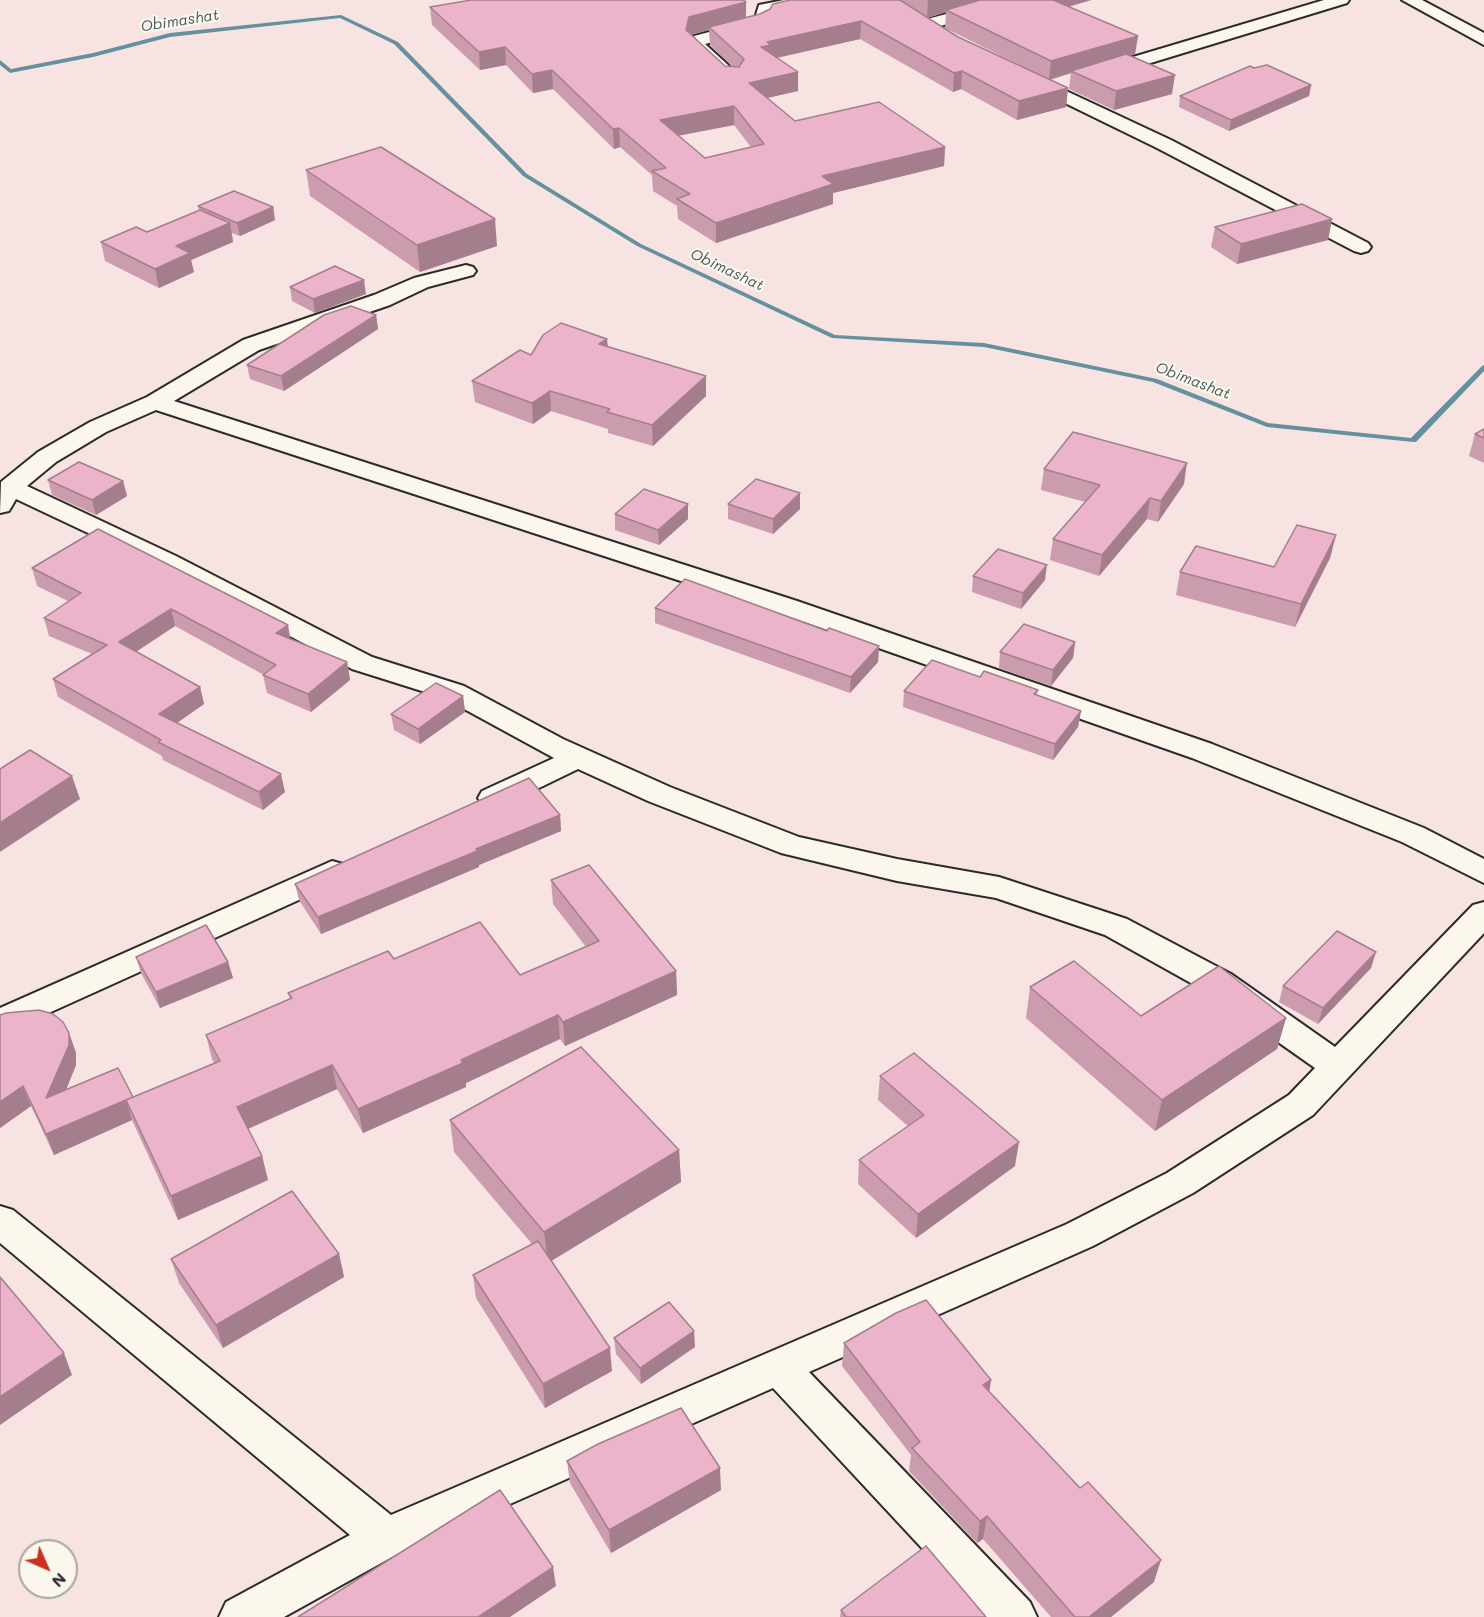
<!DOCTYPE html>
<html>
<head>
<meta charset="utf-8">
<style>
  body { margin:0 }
  #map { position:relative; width:1484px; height:1617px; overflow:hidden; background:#f6e3e2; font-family:Mali,sans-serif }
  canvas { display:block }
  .north { position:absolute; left:18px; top:1539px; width:60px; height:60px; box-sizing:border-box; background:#fbf7ec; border:2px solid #a8a59f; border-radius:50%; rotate:135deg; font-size:16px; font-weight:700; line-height:24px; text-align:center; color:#2b2b2b }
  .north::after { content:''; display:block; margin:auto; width:21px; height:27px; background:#c8321e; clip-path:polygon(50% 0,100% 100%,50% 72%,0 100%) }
</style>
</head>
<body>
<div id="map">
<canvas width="1484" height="1617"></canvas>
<div class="north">N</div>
</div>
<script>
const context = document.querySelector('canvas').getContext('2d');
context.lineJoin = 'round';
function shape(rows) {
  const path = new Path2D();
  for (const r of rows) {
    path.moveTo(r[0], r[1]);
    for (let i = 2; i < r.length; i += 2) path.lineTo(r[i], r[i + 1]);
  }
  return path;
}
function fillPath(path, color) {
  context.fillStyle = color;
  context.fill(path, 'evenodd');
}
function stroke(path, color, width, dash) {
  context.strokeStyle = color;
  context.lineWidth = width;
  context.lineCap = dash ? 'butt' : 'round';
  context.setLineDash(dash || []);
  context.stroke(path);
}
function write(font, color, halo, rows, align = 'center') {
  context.font = font + ' Mali,sans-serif';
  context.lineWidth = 4.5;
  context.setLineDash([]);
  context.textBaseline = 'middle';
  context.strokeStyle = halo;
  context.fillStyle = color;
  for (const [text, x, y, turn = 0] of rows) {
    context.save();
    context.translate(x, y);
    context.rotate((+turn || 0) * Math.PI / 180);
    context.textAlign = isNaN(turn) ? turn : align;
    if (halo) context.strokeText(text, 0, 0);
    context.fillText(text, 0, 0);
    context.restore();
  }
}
fillPath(shape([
  [341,15,398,42,527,174,641,244,835,335,984,343,1157,379,1268,423,1411,438,1482,366,1484,365,1484,371,1416,442,1413,442,1267,427,1153,382,984,347,832,338,637,246,523,176,394,44,340,18,170,37,93,57,10,73,0,65,0,60,11,69,93,53,170,33,341,15]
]), '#65919f');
const street = shape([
  [784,0,814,0,812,3,773,12,769,25,759,30,705,44,728,65,731,69,728,73,716,73,688,47,690,37,747,22,755,18,759,5,784,0],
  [998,0,1024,0,1022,3,926,30,918,25,920,21,998,0],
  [1324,0,1349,0,1347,3,1108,76,1096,76,1093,72,1096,68,1324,0],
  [1402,0,1422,0,1484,33,1484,45,1402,0],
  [1032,75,1171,140,1368,243,1371,247,1368,251,1361,253,1354,251,1157,148,1026,84,1023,80,1032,75],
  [466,265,473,267,476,271,473,275,428,287,390,305,259,350,174,401,797,601,1212,744,1424,828,1484,859,1484,883,1402,842,1192,758,779,613,156,410,106,432,56,462,27,486,176,556,372,657,464,686,563,739,670,787,799,837,897,859,999,877,1127,919,1231,974,1335,1047,1473,905,1484,902,1484,933,1313,1115,1193,1193,1093,1246,809,1372,1030,1602,1037,1617,986,1617,773,1388,401,1552,284,1617,219,1617,226,1602,350,1535,0,1243,0,1206,13,1210,391,1515,1067,1224,1167,1173,1289,1095,1315,1068,1207,992,1105,935,996,898,897,881,781,853,648,801,578,769,504,805,493,808,482,805,478,798,482,791,554,758,444,698,352,669,158,566,16,499,9,511,0,513,1,482,38,452,90,422,147,397,243,340,374,295,414,278,466,265],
  [332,861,343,864,348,872,343,880,0,1035,0,1008,332,861]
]);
stroke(street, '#2b2b2b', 4);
fillPath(street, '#fbf7ec');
fillPath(shape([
  [790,0,1091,0,1069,7,1138,36,1135,54,1129,56,1172,94,1114,110,1069,89,1071,73,1049,80,1068,88,1066,107,1017,120,961,89,953,92,860,39,777,58,798,72,798,91,767,98,795,121,945,147,944,166,833,193,833,204,716,243,678,219,677,206,653,191,652,175,620,147,614,149,553,89,533,93,506,65,480,70,432,25,430,7,746,18,760,14],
  [946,12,945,28,1040,75,958,37,928,18],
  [709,30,710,45,732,66,725,66,691,35],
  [734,125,751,147,705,158,678,136],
  [1254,68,1311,85,1309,96,1229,131,1179,107,1180,96],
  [306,170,497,246,420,272,310,196],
  [198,206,273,207,275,220,240,236,232,233,233,242,191,260,194,272,159,288,105,261,101,242,147,232,199,210],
  [1332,219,1328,240,1237,264,1211,247,1215,227],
  [290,287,366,294,315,313,292,301],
  [376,315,378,329,284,391,250,379,247,365],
  [607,339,608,347,706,396,653,446,608,433,608,429,551,411,533,424,475,402,472,381,531,355],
  [1484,429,1484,463,1469,456,1475,434],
  [1044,469,1184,484,1158,522,1147,519,1099,576,1050,560,1053,539,1085,502,1041,490],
  [48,480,123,481,127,496,96,515,52,495],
  [728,504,800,509,773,534,728,519],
  [615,514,688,519,659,545,615,530],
  [1336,535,1330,558,1295,627,1176,595,1180,572,1274,567],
  [32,568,291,639,347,662,350,680,311,712,267,693,263,675,264,675,175,626,136,652,200,687,204,704,177,723,285,792,263,810,163,760,162,756,58,697,53,679,92,654,49,636,44,618,68,601,37,586],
  [973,576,1045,580,1021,609,972,592],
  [655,608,879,646,878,662,850,693,655,623],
  [1075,642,1073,658,1051,686,999,668,1000,652],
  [980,677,1038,690,1037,695,1081,711,1078,727,1053,760,903,707,904,691],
  [463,696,465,712,420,744,394,730,391,714],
  [560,815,561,831,479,865,479,867,321,934,299,900,295,884],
  [551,880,676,971,677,995,565,1046,560,1039,466,1083,466,1087,363,1133,337,1089,248,1129,262,1156,268,1180,178,1220,132,1120,54,1155,31,1106,0,1128,0,1015,69,1033,76,1053,76,1065,66,1090,133,1097,214,1063,212,1059,206,1035,290,999,288,993,394,959,520,975,586,947,553,904],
  [136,957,228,962,233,978,160,1008,141,973],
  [1371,968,1318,1024,1279,1002,1283,986],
  [1030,987,1141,1016,1286,1018,1277,1049,1155,1131,1026,1018],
  [880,1076,1015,1166,916,1238,858,1184,859,1160,908,1126,878,1100],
  [450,1120,679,1150,681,1182,551,1261,612,1371,545,1408,476,1298,473,1275,532,1244,454,1152],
  [339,1254,344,1277,223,1348,179,1283,171,1259],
  [614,1338,695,1347,641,1384,616,1354],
  [844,1343,989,1392,1154,1582,1111,1617,1051,1617,983,1539,977,1543,909,1471,911,1455,842,1366],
  [567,1461,721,1490,611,1553,570,1483],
  [841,1610,986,1617,840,1617]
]), '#cb9bae');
fillPath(shape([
  [928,0,990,0,946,10,946,12,927,18],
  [1044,0,1091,0,1042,14],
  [746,2,746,20,709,27,709,30,689,35,686,30,689,17],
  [861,21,860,39,771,59,761,47,767,42],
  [1138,36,1135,54,1074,72,1071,71,1071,73,1049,80,1051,61],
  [505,47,506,65,480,70,479,52],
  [552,70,553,89,533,93,532,74],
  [962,71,961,89,953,92,954,73],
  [798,72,798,91,749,102,749,83],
  [1175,75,1172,94,1114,110,1116,91],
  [1311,85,1309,96,1229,131,1231,120],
  [1068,88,1066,107,1017,120,1019,101],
  [734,106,734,125,660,139,660,120],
  [619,128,620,147,614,149,613,129],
  [945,147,944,166,833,193,833,204,716,243,716,223,822,176],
  [273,207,275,220,240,236,237,223],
  [495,219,497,246,420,272,417,245],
  [1332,219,1328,240,1237,264,1241,244],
  [230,223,233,242,191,260,194,272,159,288,155,269,176,246],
  [364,280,366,294,315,313,313,299],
  [376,315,378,329,284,391,281,376],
  [607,339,608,359,599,344],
  [706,376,706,396,653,446,652,425],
  [550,391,551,411,533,424,532,403],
  [1187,463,1184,484,1158,522,1161,501],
  [123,481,127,496,96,515,92,500],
  [800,493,800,509,773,534,773,519],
  [1150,498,1147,519,1099,576,1102,555],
  [688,504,688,519,659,545,658,530],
  [1336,535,1330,558,1295,627,1301,604],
  [1047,565,1045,580,1021,609,1023,593],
  [171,609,175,626,123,660,119,642],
  [288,625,291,642,276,633],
  [1075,642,1073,658,1051,686,1053,670],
  [879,646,878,662,850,693,851,677],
  [347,662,350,680,311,712,308,694],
  [200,687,204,704,164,732,159,714],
  [463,696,465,712,420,744,418,729],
  [1081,711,1078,727,1053,760,1055,744],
  [281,774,285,792,263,810,259,792],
  [72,776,80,799,0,852,0,823],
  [560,815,561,831,479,865,479,867,321,934,318,917,476,849],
  [1376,952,1371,968,1318,1024,1323,1008],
  [228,962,233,978,160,1008,156,992],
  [676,971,677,995,565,1046,563,1022],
  [558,1015,560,1039,466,1083,466,1087,363,1133,358,1109],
  [1286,1018,1277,1049,1155,1131,1162,1100],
  [69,1033,76,1053,76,1065,54,1119,46,1098],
  [332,1065,337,1089,243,1131,237,1107],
  [23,1086,31,1106,0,1128,0,1102],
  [126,1100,132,1120,54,1155,46,1134],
  [1019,1142,1015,1166,916,1238,918,1214],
  [679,1150,681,1182,548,1263,544,1232],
  [262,1156,268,1180,178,1220,171,1196],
  [339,1254,344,1277,223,1348,216,1325],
  [694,1331,695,1347,641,1384,640,1368],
  [610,1348,612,1371,545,1408,543,1384],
  [64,1353,72,1375,0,1425,0,1397],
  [991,1380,988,1403,983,1385],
  [720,1468,721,1490,611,1553,609,1530],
  [987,1516,983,1539,977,1543,980,1521],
  [1161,1560,1154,1582,1111,1617,1089,1617],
  [553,1567,556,1586,510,1617,478,1617]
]), '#a57e8d');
const building = shape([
  [471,0,743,0,746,2,689,17,686,30,725,66,739,67,744,59,709,27,760,14,770,9,773,4,790,0,900,0,958,37,1068,88,1019,101,962,71,954,73,861,21,767,42,771,45,761,47,798,72,749,83,795,121,879,102,945,147,822,176,833,184,716,223,677,199,690,194,652,171,666,168,619,128,613,129,552,70,532,74,505,47,479,52,430,7,471,0],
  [734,106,764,144,705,158,660,120,734,106],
  [980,0,1053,0,1138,36,1051,61,946,10,980,0],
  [1126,54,1175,75,1116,91,1071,71,1126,54],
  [1267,65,1311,85,1231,120,1180,96,1250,66,1254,68,1267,65],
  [381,147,495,219,417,245,306,170,381,147],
  [234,191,273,207,237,223,198,206,234,191],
  [1302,204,1332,219,1241,244,1215,227,1302,204],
  [200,210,230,223,176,246,190,253,155,269,101,242,136,227,147,232,200,210],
  [335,266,364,280,313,299,290,287,335,266],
  [351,306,376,315,281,376,247,365,324,315,351,306],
  [561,323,607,339,599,344,706,376,652,425,607,412,610,409,550,391,532,403,472,381,520,350,531,355,543,335,561,323],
  [1484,429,1484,438,1475,434,1484,429],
  [1073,432,1187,463,1161,501,1150,498,1102,555,1053,539,1100,485,1044,469,1073,432],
  [79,462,123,481,92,500,48,480,79,462],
  [756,479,800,493,773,519,728,504,756,479],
  [644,489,688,504,658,530,615,514,644,489],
  [1297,525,1336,535,1301,604,1180,572,1196,546,1274,567,1297,525],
  [98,529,288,625,276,633,347,662,308,694,263,675,276,665,171,609,119,642,200,687,159,714,281,774,259,792,158,742,161,740,53,679,107,645,44,618,81,593,32,568,98,529],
  [998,549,1047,565,1023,593,973,576,998,549],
  [685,579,827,631,829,628,879,646,851,677,655,608,685,579],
  [1024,624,1075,642,1053,670,1000,652,1024,624],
  [932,660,980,677,984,671,1038,690,1034,694,1081,711,1055,744,904,691,932,660],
  [436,683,463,696,418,729,391,714,436,683],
  [30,750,72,776,0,823,0,769,30,750],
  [529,778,560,815,476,849,477,851,318,917,295,884,529,778],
  [589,865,676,971,563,1022,558,1015,461,1060,463,1063,358,1109,332,1065,237,1107,262,1156,171,1196,126,1100,220,1061,206,1035,292,998,288,993,388,951,394,959,480,922,520,975,599,941,551,880,589,865],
  [206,925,228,962,156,992,136,957,206,925],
  [1337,931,1376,952,1323,1008,1283,986,1337,931],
  [1074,961,1141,1016,1219,966,1286,1018,1162,1100,1030,987,1074,961],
  [39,1010,53,1014,63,1022,69,1033,69,1045,46,1098,118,1068,133,1097,46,1134,23,1086,0,1102,0,1015,6,1013,39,1010],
  [581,1047,679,1150,544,1232,450,1120,581,1047],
  [914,1053,1019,1142,918,1214,859,1160,924,1115,880,1076,914,1053],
  [292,1191,339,1254,216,1325,171,1259,292,1191],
  [538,1241,610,1348,543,1384,473,1275,538,1241],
  [0,1277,64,1353,0,1397,0,1277],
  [926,1300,991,1380,983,1385,1080,1488,1088,1482,1161,1560,1089,1617,1075,1617,987,1516,980,1521,912,1448,920,1442,844,1343,896,1313,926,1300],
  [669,1302,694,1331,640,1368,614,1338,669,1302],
  [681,1408,720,1468,609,1530,567,1461,598,1444,681,1408],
  [500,1490,553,1567,478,1617,298,1617,500,1490],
  [926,1546,986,1617,846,1617,841,1610,926,1546]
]);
fillPath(building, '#ecb4ca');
stroke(building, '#a57e8d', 1.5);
write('italic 15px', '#43565c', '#fbf7ec', [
  ["Obimashat",180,21,-9],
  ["Obimashat",727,270,25],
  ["Obimashat",1193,381,21]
]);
</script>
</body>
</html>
